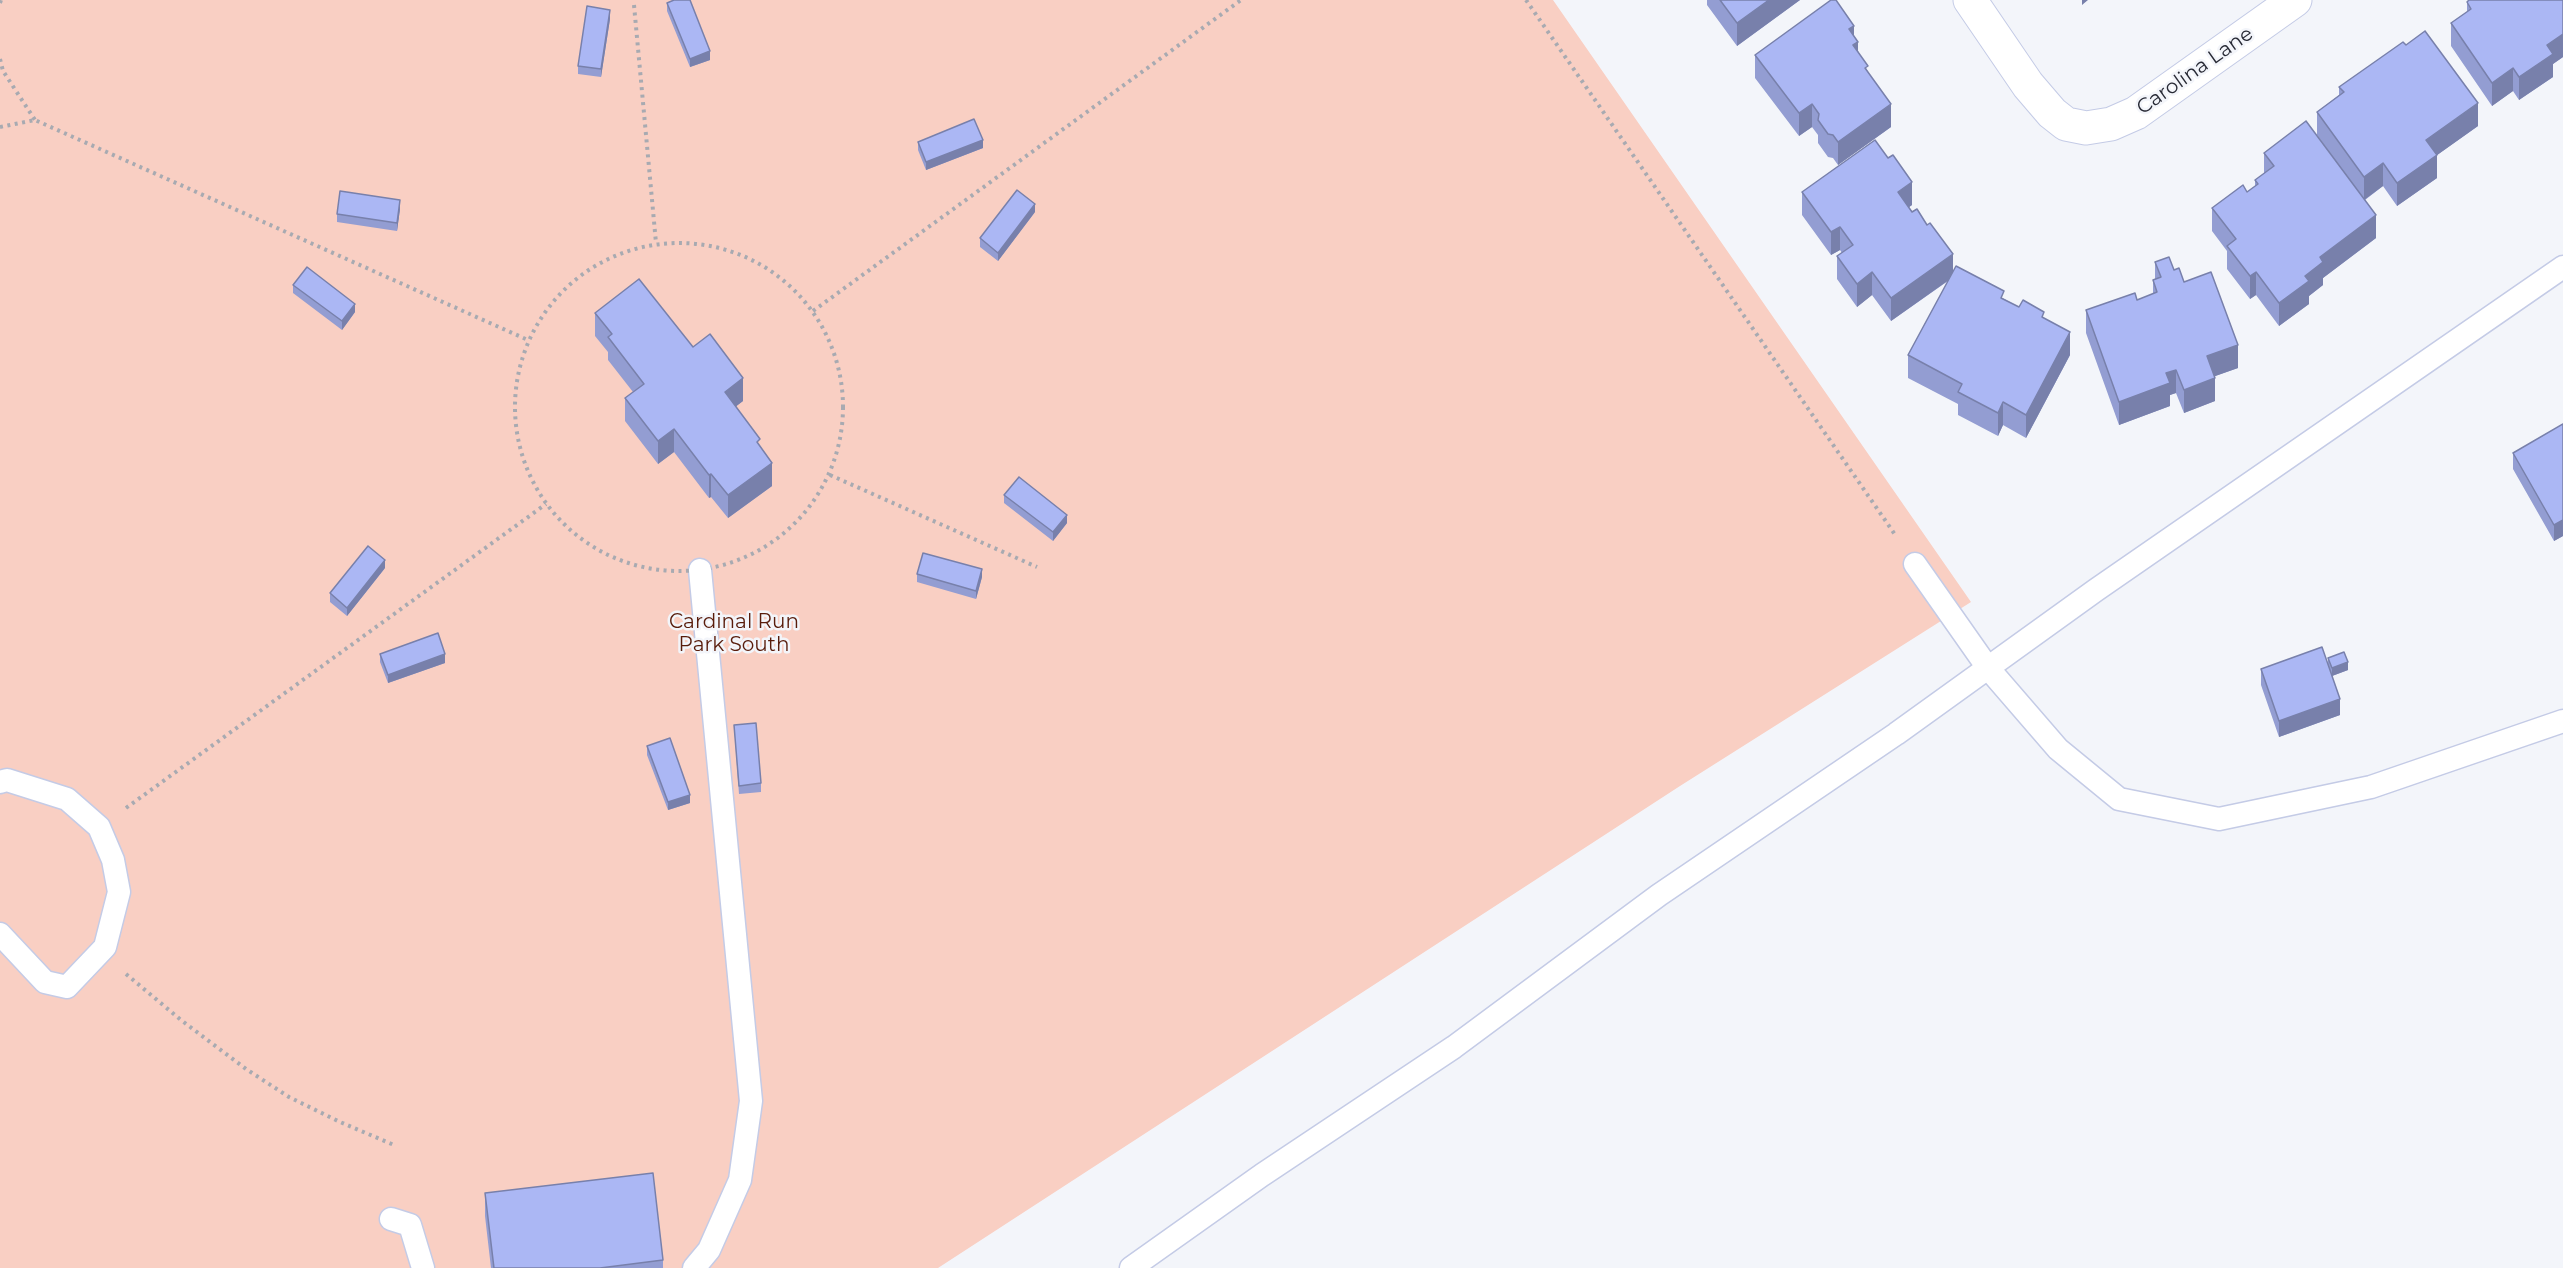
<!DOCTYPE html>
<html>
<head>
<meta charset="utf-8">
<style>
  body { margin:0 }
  canvas { display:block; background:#f3f5fa }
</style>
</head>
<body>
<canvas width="2563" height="1268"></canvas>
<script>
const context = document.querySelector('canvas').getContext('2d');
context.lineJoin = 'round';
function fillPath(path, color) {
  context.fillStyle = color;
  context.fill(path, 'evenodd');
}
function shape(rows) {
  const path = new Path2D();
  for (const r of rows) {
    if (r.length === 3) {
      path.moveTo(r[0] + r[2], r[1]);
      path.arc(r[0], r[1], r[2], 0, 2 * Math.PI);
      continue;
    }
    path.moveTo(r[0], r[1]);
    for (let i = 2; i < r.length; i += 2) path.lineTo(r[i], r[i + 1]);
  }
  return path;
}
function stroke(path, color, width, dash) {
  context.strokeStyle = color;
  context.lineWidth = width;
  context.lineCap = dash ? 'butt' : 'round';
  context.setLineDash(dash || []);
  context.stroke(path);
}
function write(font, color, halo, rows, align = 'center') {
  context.font = font + ' Montserrat,sans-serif';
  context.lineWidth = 5;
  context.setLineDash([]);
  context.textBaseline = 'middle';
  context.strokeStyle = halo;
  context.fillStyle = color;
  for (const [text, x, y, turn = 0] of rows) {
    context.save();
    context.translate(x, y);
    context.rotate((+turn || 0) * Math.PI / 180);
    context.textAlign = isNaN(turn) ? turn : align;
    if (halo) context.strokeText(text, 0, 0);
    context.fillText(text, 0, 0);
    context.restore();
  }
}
fillPath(shape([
  [0,0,1553,0,1971,602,1680,786,938,1268,0,1268]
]), '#f9cfc3');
const lane = shape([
  [1915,564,1988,668,2058,749,2119,799,2219,819,2371,787,2563,721],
  [0,782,7,780,67,799,99,827,113,860,119,892,105,947,67,987,45,982,0,934],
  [391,1219,410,1225,423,1268],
  [694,1268,709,1250,740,1180,751,1101,700,570],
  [1131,1268,1262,1175,1454,1047,1659,895,1896,734,2096,590,2563,267]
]);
const street = shape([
  [1970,0,2028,85,2052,113,2066,124,2086,128,2111,124,2136,113,2295,0]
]);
stroke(lane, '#c4cbe6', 25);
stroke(street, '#c4cbe6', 35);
stroke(shape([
  [1526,0,1896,536],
  [0,3,1,0],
  [634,5,656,243],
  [0,59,3,71,35,120],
  [0,127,35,120,528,340],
  [679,407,164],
  [813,311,1241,0],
  [830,475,1037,567],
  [126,808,546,504],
  [126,974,181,1020,246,1069,289,1097,340,1122,394,1145]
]), '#a8aab1', 4, [3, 4.5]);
stroke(lane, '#fff', 22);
stroke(street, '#fff', 33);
fillPath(shape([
  [1707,0,1800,0,1737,46,1707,5],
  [2563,0,2563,57,2553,64,2553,77,2519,100,2513,91,2492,106,2451,46,2451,23,2467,12,2467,2],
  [667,3,710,60,690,67,667,11],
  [610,19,601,77,578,74,578,66],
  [1854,37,1858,51,1868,72,1891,127,1838,165,1833,158,1828,157,1818,143,1818,135,1812,127,1799,136,1755,78,1755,55],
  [2339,87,2478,126,2437,155,2437,178,2397,206,2383,186,2365,200,2376,238,2323,278,2323,285,2309,296,2309,304,2279,326,2256,295,2250,299,2227,269,2227,251,2212,231,2212,208,2247,192,2255,186,2255,180,2264,174,2264,153,2360,195,2317,135,2317,112,2339,95],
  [918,142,983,148,926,170,918,150],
  [1802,192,1912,205,1909,207,1953,271,2019,307,2044,319,2070,355,2026,438,2003,425,1998,436,1958,415,1958,404,1908,378,1908,355,1948,281,1891,321,1872,295,1857,307,1837,279,1837,256,1842,253,1840,250,1831,255,1802,215],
  [400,209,397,231,337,222,337,214],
  [1035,212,998,261,980,247,980,238],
  [2155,262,2174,270,2184,282,2238,368,2215,376,2215,401,2184,413,2176,393,2170,395,2170,406,2119,425,2086,333,2086,310,2137,300,2153,294,2153,280,2155,279],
  [293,285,355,312,342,330,293,293],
  [595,313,693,347,743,401,736,406,760,447,772,486,728,518,711,497,709,498,674,452,658,464,625,421,625,398,633,392,608,360,608,352,595,336],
  [2563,424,2563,536,2554,541,2513,469,2513,453],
  [1004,495,1067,523,1053,541,1004,503],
  [385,568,347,616,330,602,330,593],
  [917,574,982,577,976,599,917,582],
  [380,654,445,663,388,683,380,662],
  [2328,658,2348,670,2332,676,2340,715,2279,737,2261,685,2261,669,2328,664],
  [734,725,761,783,761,792,739,794],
  [647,746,690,803,668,810,647,755],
  [485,1193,663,1260,663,1268,491,1268,485,1216]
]), '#939dd2');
fillPath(shape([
  [1769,0,1800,0,1737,46,1737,23],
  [2082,0,2088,0,2082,5],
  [610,10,610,19,601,77,601,69],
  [1854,26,1854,45,1858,42,1858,65,1849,29],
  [2563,34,2563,57,2553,64,2553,77,2519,100,2519,77,2547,45],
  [710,51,710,60,690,67,690,59],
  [2513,68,2513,91,2492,106,2492,83],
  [2478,103,2478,126,2426,163,2426,140],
  [1812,104,1812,127,1799,136,1799,113],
  [1891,104,1891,127,1838,165,1838,142],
  [983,140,983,148,926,170,926,162],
  [2437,155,2437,178,2397,206,2397,183],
  [2383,163,2383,186,2364,200,2364,177],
  [1912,182,1912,205,1898,215,1898,192],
  [400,200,400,209,397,231,397,223],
  [1035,204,1035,212,998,261,998,253],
  [2376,215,2376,238,2323,278,2323,285,2309,296,2309,304,2279,326,2279,303,2305,276,2320,257],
  [1840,227,1840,250,1831,255,1831,232],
  [1953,254,1953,277,1891,321,1891,298],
  [1872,272,1872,295,1857,307,1857,284],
  [2256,272,2256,295,2250,299,2250,276],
  [355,304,355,312,342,330,342,321],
  [2070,332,2070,355,2026,438,2026,415],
  [2238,345,2238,368,2207,379,2207,356],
  [2176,370,2176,393,2170,395,2170,406,2119,425,2119,402,2166,373],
  [743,378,743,401,725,415,725,392],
  [2215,378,2215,401,2184,413,2184,390],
  [2003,402,2003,425,1998,436,1998,413],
  [674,429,674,452,658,464,658,441],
  [772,463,772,486,728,518,728,495],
  [711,474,711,497,709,498,709,475],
  [1067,515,1067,523,1053,541,1053,532],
  [2563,520,2563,536,2554,541,2554,525],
  [385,560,385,568,347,616,347,608],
  [982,569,982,577,976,599,976,591],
  [445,654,445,663,388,683,388,675],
  [2348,662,2348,670,2332,676,2332,668],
  [2340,699,2340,715,2279,737,2279,721],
  [690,795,690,803,668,810,668,802]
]), '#7880ab');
const building = shape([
  [674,0,690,0,710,51,690,59,667,3,674,0],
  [1720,0,1769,0,1737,23,1720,0],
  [1831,0,1836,0,1854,26,1849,29,1858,42,1853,45,1868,66,1865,68,1891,104,1838,142,1833,135,1828,134,1818,120,1819,114,1812,104,1799,113,1755,55,1831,0],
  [2469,0,2563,0,2563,34,2547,45,2553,54,2519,77,2513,68,2492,83,2451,23,2471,9,2467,2,2469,0],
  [587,6,610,10,601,69,578,66,587,6],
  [2425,31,2478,103,2426,140,2437,155,2397,183,2383,163,2364,177,2317,112,2344,92,2339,87,2403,42,2406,45,2425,31],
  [974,119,983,140,926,162,918,142,974,119],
  [2306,121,2376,215,2320,257,2323,262,2305,276,2309,281,2279,303,2256,272,2250,276,2227,246,2236,239,2212,208,2243,185,2247,192,2258,184,2255,180,2274,166,2264,153,2306,121],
  [1875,140,1888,158,1893,155,1912,182,1898,192,1912,212,1917,209,1927,225,1930,223,1953,254,1891,298,1872,272,1857,284,1837,256,1853,245,1840,227,1831,232,1802,192,1875,140],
  [1017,190,1035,204,998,253,980,238,1017,190],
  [340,191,400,200,397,223,337,214,340,191],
  [2169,257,2174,270,2179,268,2184,282,2211,272,2238,345,2207,356,2215,378,2184,390,2176,370,2166,373,2170,383,2119,402,2086,310,2135,293,2137,300,2157,292,2153,280,2161,277,2155,262,2169,257],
  [1956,266,2004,291,2001,298,2019,307,2023,300,2044,312,2042,317,2070,332,2026,415,2003,402,1998,413,1958,392,1962,384,1908,355,1956,266],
  [307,267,355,304,342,321,293,285,307,267],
  [639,279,693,347,710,334,743,378,725,392,760,439,757,442,772,463,728,495,711,474,709,475,674,429,658,441,625,398,644,384,608,337,612,334,595,313,639,279],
  [2563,424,2563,520,2554,525,2513,453,2563,424],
  [1019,477,1067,515,1053,532,1004,495,1019,477],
  [368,546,385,560,347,608,330,593,368,546],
  [923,553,982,569,976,591,917,574,923,553],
  [438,633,445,654,388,675,380,654,438,633],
  [2322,647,2340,699,2279,721,2261,669,2322,647],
  [2344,652,2348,662,2332,668,2328,658,2344,652],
  [756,723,761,783,739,786,734,725,756,723],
  [670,738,690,795,668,802,647,746,670,738],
  [653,1173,663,1260,600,1268,494,1268,485,1193,653,1173]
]);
fillPath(building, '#abb7f4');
stroke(building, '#7880ab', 1.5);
write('20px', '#282a35', '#f3f5fa', [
  ["Carolina Lane",2195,71,-35]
]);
write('20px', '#591c0b', '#f3f5fa', [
  ["Cardinal Run",734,622],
  ["Park South",734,645]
]);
</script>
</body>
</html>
